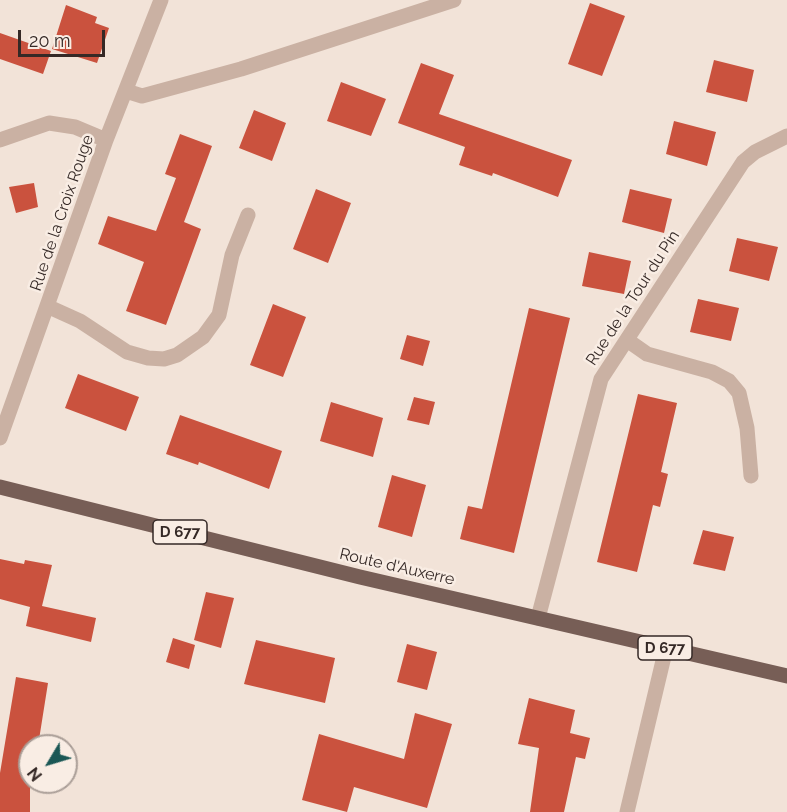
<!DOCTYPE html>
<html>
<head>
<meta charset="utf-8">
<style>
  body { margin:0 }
  #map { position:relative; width:787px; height:812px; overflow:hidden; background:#f2e3d8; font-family:Raleway,sans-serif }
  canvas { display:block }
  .north { position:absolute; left:18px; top:734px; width:60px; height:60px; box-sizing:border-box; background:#f9ede4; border:2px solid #ab9f98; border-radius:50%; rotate:232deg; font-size:16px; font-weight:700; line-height:24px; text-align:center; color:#352926 }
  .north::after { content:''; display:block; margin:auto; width:21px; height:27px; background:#1a5755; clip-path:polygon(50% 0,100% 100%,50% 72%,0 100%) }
  .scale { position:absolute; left:18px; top:30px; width:87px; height:27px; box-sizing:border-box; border:3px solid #352926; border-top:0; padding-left:8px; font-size:18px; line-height:21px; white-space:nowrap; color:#352926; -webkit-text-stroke:4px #f9ede4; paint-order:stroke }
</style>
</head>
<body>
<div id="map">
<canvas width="787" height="812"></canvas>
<div class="north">N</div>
<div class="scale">20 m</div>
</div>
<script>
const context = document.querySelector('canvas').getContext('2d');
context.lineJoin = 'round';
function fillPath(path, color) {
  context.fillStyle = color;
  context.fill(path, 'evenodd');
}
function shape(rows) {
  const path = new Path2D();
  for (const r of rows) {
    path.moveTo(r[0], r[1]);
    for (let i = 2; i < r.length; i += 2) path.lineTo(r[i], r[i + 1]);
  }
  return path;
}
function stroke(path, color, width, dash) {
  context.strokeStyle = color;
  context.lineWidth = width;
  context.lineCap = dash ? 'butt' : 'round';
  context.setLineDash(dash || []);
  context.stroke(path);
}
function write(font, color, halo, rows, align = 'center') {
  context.font = font + ' Raleway,sans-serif';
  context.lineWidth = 5;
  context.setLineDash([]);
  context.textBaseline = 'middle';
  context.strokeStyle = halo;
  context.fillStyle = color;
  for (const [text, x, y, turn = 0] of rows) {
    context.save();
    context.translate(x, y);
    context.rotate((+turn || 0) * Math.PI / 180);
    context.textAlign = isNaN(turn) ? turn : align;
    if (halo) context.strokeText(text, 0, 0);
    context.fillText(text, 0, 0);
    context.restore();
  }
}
fillPath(shape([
  [590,3,625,16,602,76,568,64],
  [66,5,97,17,95,23,109,28,97,63,52,49],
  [0,33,51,51,43,74,0,59],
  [714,60,754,70,747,102,706,92],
  [421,63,454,75,439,114,572,160,558,197,493,173,492,176,459,165,465,147,398,123],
  [341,82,386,99,371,136,327,121],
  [254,110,286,123,272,161,239,148],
  [674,121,716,132,707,166,666,154],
  [180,134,212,146,184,222,201,229,166,325,126,311,144,262,98,244,108,216,156,231,176,178,165,174],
  [34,183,38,207,16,213,9,187],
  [316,189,351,203,328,263,293,249],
  [630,189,672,199,664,233,622,222],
  [737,238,778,247,769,281,729,271],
  [589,252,631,261,624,294,582,286],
  [698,299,739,308,731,341,690,332],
  [273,304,306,317,283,377,250,365],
  [529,308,570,318,514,553,460,539,468,506,482,509],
  [407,335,430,341,423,366,400,359],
  [78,374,139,397,126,431,65,408],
  [638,394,677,403,661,472,668,474,660,507,653,505,637,572,597,562],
  [414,397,435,402,429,425,407,420],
  [331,402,383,418,373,457,320,441],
  [180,415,282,451,269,489,199,462,198,465,166,454],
  [392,475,426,485,412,537,378,527],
  [703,530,734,537,725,571,693,564],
  [0,559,24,564,25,560,52,565,42,606,96,618,91,642,26,626,30,607,0,599],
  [206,592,234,598,221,648,194,640],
  [173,638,195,645,189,669,166,662],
  [256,640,335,658,325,703,244,684],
  [407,644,437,652,427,690,397,682],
  [16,677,48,683,38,746,30,746,30,812,0,812,0,773],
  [529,698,575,710,570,733,590,738,585,759,576,757,564,812,530,812,539,748,518,744],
  [415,713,452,724,427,808,354,787,347,812,302,800,319,734,404,759]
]), '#ca523e');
stroke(shape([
  [126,91,142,96,241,69,454,0],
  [0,140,49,123,75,127,106,140],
  [49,307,80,321,127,352,148,358,164,359,177,355,203,337,219,315,232,255,248,215],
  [627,340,647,354,712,372,729,381,739,393,747,428,751,476],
  [0,438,106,140,161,0],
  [538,618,601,379,743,162,755,152,787,136],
  [627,812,666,648]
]), '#cab1a3', 15);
stroke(shape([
  [0,487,360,577,787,676]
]), '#775e56', 15);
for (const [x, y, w] of [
  [180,532,54],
  [665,648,54]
]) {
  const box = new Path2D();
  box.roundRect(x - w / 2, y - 12, w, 24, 4.5);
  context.fillStyle = '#f9ede4';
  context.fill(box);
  stroke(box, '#352926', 1.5);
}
write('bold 15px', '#352926', null, [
  ["D 677",180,532],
  ["D 677",665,648]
]);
write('16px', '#352926', '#f9ede4', [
  ["Rue de la Croix Rouge",62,213,-71],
  ["Rue de la Tour du Pin",633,298,-57],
  ["Route d'Auxerre",397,567,13]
]);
</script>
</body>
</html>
